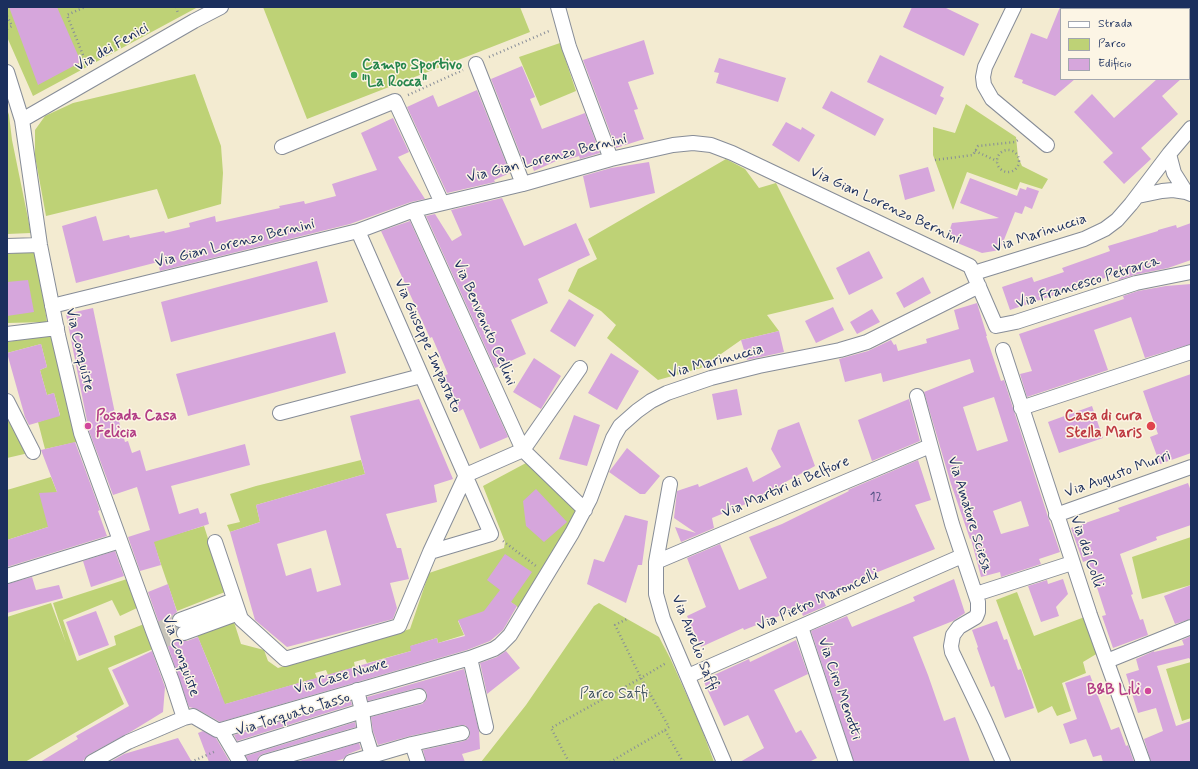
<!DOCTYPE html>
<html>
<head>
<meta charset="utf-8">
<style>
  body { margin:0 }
  #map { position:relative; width:1198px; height:769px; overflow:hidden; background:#f3ebd1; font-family:Mynerve,sans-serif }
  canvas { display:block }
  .frame { position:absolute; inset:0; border:8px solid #1b2f5e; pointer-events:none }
  .legend { position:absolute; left:1060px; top:8px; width:130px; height:72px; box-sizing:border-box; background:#fcf5e5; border:1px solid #a2a6af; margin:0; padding:5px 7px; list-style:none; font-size:12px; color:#1b2f5e }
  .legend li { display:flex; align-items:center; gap:8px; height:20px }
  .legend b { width:20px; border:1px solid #a2a6af }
</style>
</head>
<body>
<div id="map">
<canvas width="1198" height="769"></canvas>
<div class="frame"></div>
<ul class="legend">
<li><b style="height:5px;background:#fff"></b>Strada</li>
<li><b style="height:11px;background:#bed276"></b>Parco</li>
<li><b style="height:11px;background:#d6a6dc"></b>Edificio</li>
</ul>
</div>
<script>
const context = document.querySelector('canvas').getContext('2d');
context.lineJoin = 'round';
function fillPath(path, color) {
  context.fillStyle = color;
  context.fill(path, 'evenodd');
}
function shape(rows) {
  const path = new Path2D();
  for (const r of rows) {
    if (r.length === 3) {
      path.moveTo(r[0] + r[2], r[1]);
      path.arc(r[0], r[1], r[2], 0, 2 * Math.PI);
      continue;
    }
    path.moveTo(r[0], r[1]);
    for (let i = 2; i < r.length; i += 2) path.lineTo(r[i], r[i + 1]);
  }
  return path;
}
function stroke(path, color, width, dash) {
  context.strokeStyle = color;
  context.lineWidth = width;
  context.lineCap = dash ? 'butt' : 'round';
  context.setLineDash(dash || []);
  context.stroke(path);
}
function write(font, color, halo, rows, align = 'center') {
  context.font = font + ' Mynerve,sans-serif';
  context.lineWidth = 3;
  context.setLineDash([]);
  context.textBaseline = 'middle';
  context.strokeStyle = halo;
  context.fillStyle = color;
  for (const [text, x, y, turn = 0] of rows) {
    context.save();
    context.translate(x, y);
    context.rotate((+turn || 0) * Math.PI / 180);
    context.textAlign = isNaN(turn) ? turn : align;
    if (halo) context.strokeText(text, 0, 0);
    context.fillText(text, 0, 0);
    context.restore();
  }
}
fillPath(shape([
  [7,7,198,7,33,96,7,37],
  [263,7,520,7,530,32,307,119],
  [560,43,576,91,540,106,519,57],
  [195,74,221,146,223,173,221,204,168,219,157,189,46,216,35,156,35,130,45,116,73,103],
  [966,104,1016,137,1018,157,1022,166,1048,179,1042,189,1020,182,1017,190,967,172,953,210,933,155,933,127,955,133],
  [7,109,9,115,12,140,31,233,7,234],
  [726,159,745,169,759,188,776,183,834,299,767,315,779,331,741,340,701,368,658,380,607,338,616,325,601,311,568,291,578,269,597,259,588,239],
  [36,251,47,322,7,323,7,254],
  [52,335,77,442,45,449,38,422,60,415,54,393,47,395,40,370,47,367,41,344,7,353,7,342],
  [7,402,33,452,7,458],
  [361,460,365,474,256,505,260,522,230,532,227,525,240,522,230,494,256,486],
  [526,463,580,513,519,608,498,593,500,608,458,621,464,635,438,643,437,638,411,646,411,651,367,663,365,659,354,662,355,667,328,675,326,670,315,673,317,678,222,705,219,688,197,635,234,622,241,644,264,650,268,661,278,668,410,629,429,573,504,548,505,542,483,486],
  [51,477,57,492,48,527,7,540,7,490],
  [204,526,225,592,177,611,153,541],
  [1191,537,1191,585,1142,599,1132,557],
  [127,579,137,608,120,616,112,600,63,620,77,661,116,645,114,636,144,624,153,649,108,668,124,704,25,762,7,762,7,617,51,603,66,643,53,603],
  [1017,592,1034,636,1090,615,1103,650,1083,662,1086,673,1062,683,1071,711,1057,716,1052,706,1038,713,996,600],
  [599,603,659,637,671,660,701,727,714,762,481,762,526,705,594,606],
  [1191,662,1191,718,1182,721,1166,669]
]), '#bed276');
fillPath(shape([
  [9,7,57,7,81,62,38,85],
  [912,7,944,7,979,24,964,56,903,27],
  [1060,7,1061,7,1061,79,1075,79,1055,96,1022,83,1023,80,1014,77,1031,33,1047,39],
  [644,40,654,74,628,82,638,109,634,110,644,139,616,148,583,60],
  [880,55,944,87,940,96,944,98,936,115,867,82],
  [719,58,786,78,778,102,716,83,719,73,714,72],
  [522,66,535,97,530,99,542,129,585,113,600,153,580,159,579,156,566,160,565,157,534,171,531,163,525,166,491,79],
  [1157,79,1181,79,1162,96,1178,114,1141,148,1151,159,1124,184,1103,162,1113,153,1074,112,1092,94,1114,118],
  [477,90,510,173,494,180,495,182,447,193,407,107,433,95,438,107],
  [831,91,884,119,875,136,822,108],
  [393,118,409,152,398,157,425,199,411,202,350,224,160,271,158,262,76,283,62,226,96,216,103,241,129,235,130,238,164,231,165,233,190,227,189,223,215,216,216,222,280,208,279,206,304,201,305,204,336,196,332,184,377,170,361,133],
  [786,122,801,130,802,127,815,135,799,162,772,145],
  [649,162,655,193,590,208,583,176,611,168],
  [928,167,935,191,905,200,899,175],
  [970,178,1017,196,1020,188,1026,190,1027,187,1039,191,1032,209,1025,206,1022,214,1015,212,1000,250,982,253,950,240,949,232,952,223,999,218,960,203],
  [502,198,524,246,576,223,590,255,538,279,548,303,511,320,526,354,495,368,426,216,435,214,452,241,462,235,451,210],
  [410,221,508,437,480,449,463,409,458,412,442,377,448,374,432,337,430,338,381,231],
  [1191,223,1191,260,1168,268,1134,275,1119,280,1117,274,1010,310,1002,287,1032,277,1034,282,1064,272,1062,268,1110,251,1108,246,1158,231,1158,230,1176,225,1177,228],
  [869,251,883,278,849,295,836,268],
  [317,261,328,302,171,342,161,302],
  [923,277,931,293,904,308,896,293],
  [28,280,34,312,7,316,7,282],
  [1191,284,1191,344,1145,358,1131,317,1094,330,1108,370,1027,397,1020,374,1032,371,1019,334,1124,299,1123,296,1138,291,1166,286],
  [569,299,594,315,575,347,550,331],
  [977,303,987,336,986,336,1001,381,1004,380,1048,517,1060,552,1039,559,1041,564,1001,577,1000,572,981,577,971,539,970,539,951,484,924,392,974,372,970,359,883,382,881,373,845,382,839,359,868,351,891,340,894,345,896,344,898,351,927,343,926,339,959,329,954,310],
  [994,397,1008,441,977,451,963,407],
  [1021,501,1029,526,1001,534,993,511],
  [833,307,844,330,816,343,805,321],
  [93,308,116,418,118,418,125,442,128,441,132,453,140,450,146,471,245,444,250,465,171,486,179,514,198,508,200,514,206,512,209,524,154,542,161,565,140,571,128,537,150,530,137,487,113,495,89,431,66,314],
  [872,309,880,322,857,334,850,322],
  [779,331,784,352,747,360,741,340],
  [335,332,346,373,188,416,176,374],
  [41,344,47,367,40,370,47,395,54,393,60,416,29,425,25,417,7,353],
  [611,353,639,371,617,410,588,393],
  [534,358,561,376,541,409,513,392],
  [1191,374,1191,453,1160,464,1150,437,1158,434,1143,391],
  [737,389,742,415,717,420,712,394],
  [419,399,453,479,434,485,437,502,386,514,397,548,401,548,409,579,390,583,397,608,393,619,287,647,255,620,230,532,260,522,256,505,365,474,350,416],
  [326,530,341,585,317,592,311,568,286,576,277,544],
  [909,399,920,441,872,461,858,420],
  [1092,406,1103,438,1059,453,1048,422],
  [574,415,600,425,587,466,559,459],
  [799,422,815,466,780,485,782,489,712,518,714,528,681,542,675,527,696,533,674,518,677,491,698,484,699,487,747,467,753,482,781,467,771,449,778,430],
  [75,442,100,510,98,511,107,536,7,567,7,540,48,527,39,493,57,492,41,450],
  [627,448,660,476,645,494,640,494,609,472],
  [918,460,931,500,915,505,935,549,853,582,854,584,822,597,826,606,803,616,801,611,790,615,789,612,744,630,743,628,701,647,687,616,706,607,687,558,720,544,739,590,767,578,749,537,782,524,849,491,848,490],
  [1188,483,1191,491,1191,525,1156,537,1157,540,1120,554,1133,594,1131,595,1140,620,1143,619,1148,635,1113,648,1102,616,1106,615,1088,560,1083,562,1071,528,1120,511,1118,508],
  [536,489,567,522,544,542,526,526,523,501],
  [625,515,648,521,642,565,638,565,626,603,587,584,594,559,604,562],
  [115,551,124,576,91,587,83,561],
  [505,554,532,572,511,602,517,606,503,630,490,641,467,650,220,722,197,709,189,707,167,644,178,639,182,641,187,641,198,637,225,704,411,651,410,646,437,638,438,643,465,636,458,620,484,611,500,590,487,580],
  [32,577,36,590,59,585,63,598,7,613,7,584],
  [954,579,965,613,953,621,913,637,928,675,944,721,955,717,970,762,854,762,811,631,847,616,852,627,915,601,913,597],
  [1063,579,1068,594,1056,607,1059,616,1041,622,1028,586,1047,580,1048,584],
  [168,584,177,612,173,615,172,621,160,626,148,592],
  [1191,585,1191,619,1175,624,1164,596],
  [96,611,109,645,79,656,66,622],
  [997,621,1004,640,1007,639,1018,670,1021,669,1034,708,1005,718,994,686,991,687,977,648,978,647,972,630],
  [1191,636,1191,661,1189,658,1157,666,1176,726,1191,721,1191,762,1151,762,1144,739,1163,731,1156,708,1138,713,1126,674,1139,670,1136,659,1154,651,1154,652,1184,645,1182,640],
  [796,640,808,674,774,690,796,733,801,730,817,758,809,762,740,762,764,748,748,715,724,726,703,680,749,659,750,662],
  [152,651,165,687,163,712,132,731,88,755,82,762,40,762,78,739,76,736,129,706,112,670],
  [506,651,520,668,487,694,480,663,497,657],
  [464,669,479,731,480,749,462,754,465,762,426,762,423,750,464,741,468,739,470,735,470,731,465,725,461,725,410,736,378,745,373,731,371,717,422,704,427,699,427,694,425,690,417,688,368,701,367,697],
  [1090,675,1111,730,1119,727,1126,746,1128,745,1134,762,1103,762,1101,755,1093,757,1086,739,1070,744,1063,724,1077,719,1065,683],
  [351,701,352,705,237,741,234,735],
  [355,722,356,727,263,754,259,756,257,762,248,762,246,756],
  [203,731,216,738,230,762,209,762,198,733],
  [178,738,192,762,110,762,124,754],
  [359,743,361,749,348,754,343,759,332,762,296,762]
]), '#d6a6dc');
stroke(shape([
  [153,631,180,620],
  [157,643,184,633]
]), '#c8c5ba', 14, [14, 7]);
const minor = shape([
  [558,7,569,47,611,159],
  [1014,7,985,67,983,77,984,85,992,99,1047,145],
  [476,64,523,184],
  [7,72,22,120,40,245,58,335,81,433,153,631,172,681,184,718],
  [22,120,194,21,221,7],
  [282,147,395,101,442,203],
  [1169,154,1174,173,1186,192],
  [1138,196,1162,191,1173,190,1186,192,1191,194],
  [414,210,523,450,585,510],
  [358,231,491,534,430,552],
  [7,246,40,245],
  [974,273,1084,239,1105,229,1117,220,1131,204,1169,154,1191,128],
  [52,306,358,231,414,210,523,184,611,159,673,145,693,143,711,145,732,153,970,266,996,326,1016,322,1136,283,1191,272],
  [7,334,57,328],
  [1003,350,1090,615,1143,762],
  [917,396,952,524,978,602,978,612,976,617,959,627,953,635,951,646,952,652,985,721,1003,762],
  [7,401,33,452],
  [1021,408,1191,352],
  [280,413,421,376],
  [670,484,656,562,656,594,663,619,724,762],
  [1056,515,1191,467],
  [215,542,241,619,285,659,399,626,430,552,466,475,523,450,580,368],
  [656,562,930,446],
  [7,576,120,541],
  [976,594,1072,563],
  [180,620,234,600],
  [801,627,846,762],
  [184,633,239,613],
  [470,658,486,727],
  [1107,661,1191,627],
  [688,676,962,556],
  [357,690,362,711,365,733,372,755],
  [221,730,470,658,494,649,500,645,510,635,572,533,590,499,613,438,620,426,637,411,651,401,667,393,711,378,759,366,840,350,867,342,979,286],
  [412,744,418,762],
  [234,751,362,711,419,696],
  [92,762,128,742,184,718,193,716,217,730,221,730,240,762],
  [265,762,365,733],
  [351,762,412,744,462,733]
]);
stroke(minor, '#878d98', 16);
stroke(shape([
  [176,7,178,13],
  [1130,9,1131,7],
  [1156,9,1159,7],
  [7,16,12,26,7,29],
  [83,55,67,15,85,7],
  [489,57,549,31],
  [408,95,463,70],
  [1008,161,11],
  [975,151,997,161],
  [935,160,973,155,978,146,1015,142,1018,140],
  [503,541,536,566],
  [665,730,669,727,641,678,666,663],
  [191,762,216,751],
  [569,762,551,728,641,678,615,625,627,619],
  [610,762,665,730,683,762]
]), '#878d98', 2.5, [1, 3]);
stroke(minor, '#fff', 14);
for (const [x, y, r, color] of [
  [354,75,4,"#2e9e5b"],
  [88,426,4,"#d1479c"],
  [1151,426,5,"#e0444e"],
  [1148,691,4,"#d1479c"]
]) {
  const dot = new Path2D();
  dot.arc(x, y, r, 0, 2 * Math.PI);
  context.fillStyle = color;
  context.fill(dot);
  stroke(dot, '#fcf5e5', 1.5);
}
write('13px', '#4a4d7e', null, [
  ["12",876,498]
]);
write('15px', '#1b2f5e', '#fcf5e5', [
  ["Via dei Fenici",112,48,-30],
  ["Via Gian Lorenzo Bernini",547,159,-14],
  ["Via Gian Lorenzo Bernini",885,206,25],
  ["Via Marinuccia",1040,234,-18],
  ["Via Gian Lorenzo Bernini",235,244,-14],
  ["Via Francesco Petrarca",1088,283,-17],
  ["Via Benvenuto Cellini",484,323,66],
  ["Via Giuseppe Impastato",427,346,66],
  ["Via Conquiste",79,350,77],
  ["Via Marinuccia",716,362,-15],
  ["Via Augusto Murri",1118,475,-20],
  ["Via Martiri di Belfiore",786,488,-23],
  ["Via Amatore Sciesa",969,515,73],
  ["Via dei Colli",1086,552,71],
  ["Via Pietro Maroncelli",818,601,-24],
  ["Via Aurelio Saffi",694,643,68],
  ["Via Conquiste",180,656,70],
  ["Via Case Nuove",341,677,-16],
  ["Via Ciro Menotti",839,689,71],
  ["Via Torquato Tasso",293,715,-17]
]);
write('bold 15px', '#27864d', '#fcf5e5', [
  ["Campo Sportivo",362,66],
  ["\"La Rocca\"",362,83]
], 'left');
write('bold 15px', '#b23c85', '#fcf5e5', [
  ["Posada Casa",96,417],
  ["Felicia",96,434],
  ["B&B Lili",1140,691,"right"]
], 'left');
write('bold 15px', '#be3a42', '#fcf5e5', [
  ["Casa di cura",1142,417],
  ["Stella Maris",1142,434]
], 'right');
write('15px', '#445864', '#fcf5e5', [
  ["Parco Saffi",614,695]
]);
</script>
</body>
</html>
